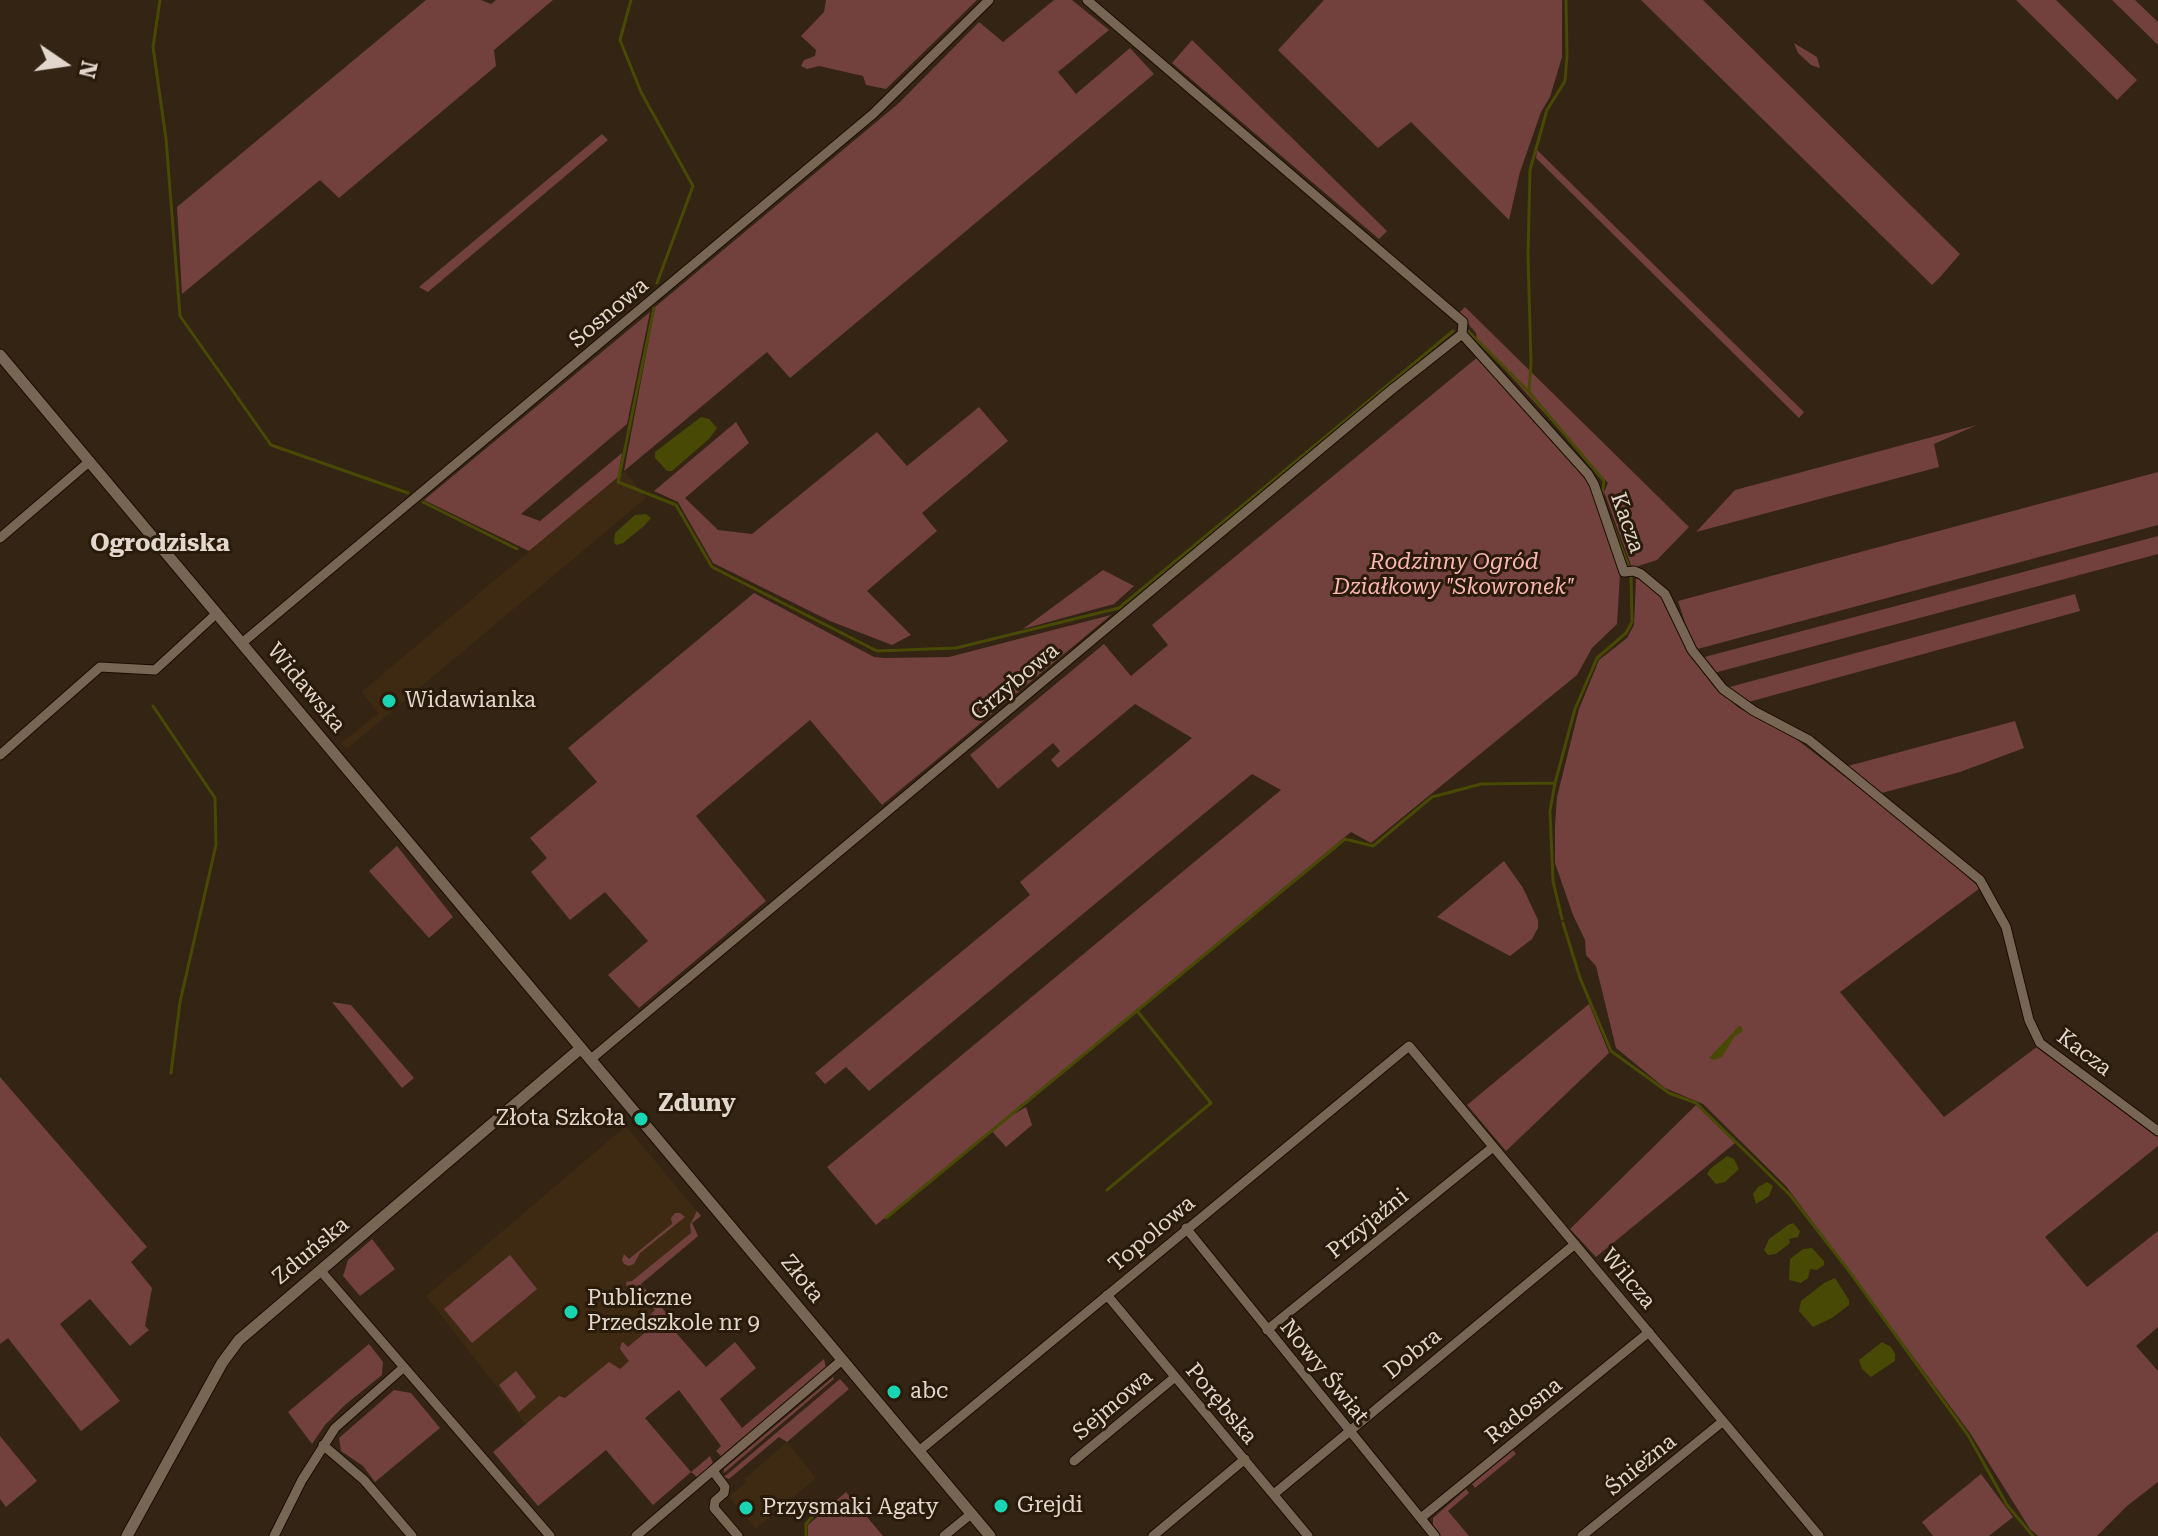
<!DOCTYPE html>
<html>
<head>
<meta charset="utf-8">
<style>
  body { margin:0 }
  #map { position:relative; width:2158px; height:1536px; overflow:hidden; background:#332413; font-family:"Roboto Serif",serif }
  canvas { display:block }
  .north { position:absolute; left:24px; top:24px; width:80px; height:80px; -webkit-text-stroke:6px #291a0a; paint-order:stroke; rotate:103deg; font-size:22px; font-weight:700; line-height:32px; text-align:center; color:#e2d7cd }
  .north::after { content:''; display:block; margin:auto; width:28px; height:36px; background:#e2d7cd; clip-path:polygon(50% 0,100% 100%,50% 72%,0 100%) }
</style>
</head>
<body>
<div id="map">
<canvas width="2158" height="1536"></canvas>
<div class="north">N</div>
</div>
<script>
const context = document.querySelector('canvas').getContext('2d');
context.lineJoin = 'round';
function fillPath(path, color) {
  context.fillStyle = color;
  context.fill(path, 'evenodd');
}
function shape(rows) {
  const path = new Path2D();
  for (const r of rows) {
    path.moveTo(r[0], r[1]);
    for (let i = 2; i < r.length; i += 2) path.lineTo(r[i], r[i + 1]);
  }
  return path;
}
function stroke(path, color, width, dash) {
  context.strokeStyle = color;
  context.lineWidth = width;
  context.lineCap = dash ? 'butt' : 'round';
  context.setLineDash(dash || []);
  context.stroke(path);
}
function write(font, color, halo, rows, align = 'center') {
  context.font = font + ' "Roboto Serif",serif';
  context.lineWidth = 6;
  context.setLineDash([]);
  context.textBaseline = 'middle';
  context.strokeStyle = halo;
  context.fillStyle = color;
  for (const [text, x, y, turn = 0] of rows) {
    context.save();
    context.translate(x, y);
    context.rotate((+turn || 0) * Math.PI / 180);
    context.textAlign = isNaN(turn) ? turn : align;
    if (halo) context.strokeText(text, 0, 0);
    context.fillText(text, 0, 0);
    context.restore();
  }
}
fillPath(shape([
  [625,471,646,498,347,749,341,743,379,713,361,692],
  [626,1126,701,1216,692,1223,698,1236,641,1284,675,1323,537,1439,426,1296],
  [787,1442,816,1478,756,1529,729,1497,746,1482,744,1479]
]), '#3e2913');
fillPath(shape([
  [426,0,481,0,491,4,496,0,553,0,494,50,496,66,339,198,320,180,182,294,177,207],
  [826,0,977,0,886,89,866,85,863,76,819,66,807,69,801,66,804,60,815,56,816,50,801,36,824,12],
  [1054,0,1072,0,1109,30,1058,72,1076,94,1130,48,1154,74,790,378,767,352,624,471,655,307,899,103,979,22,1003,42],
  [1324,0,1562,0,1562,57,1550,97,1541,112,1520,172,1509,220,1411,122,1378,148,1278,50],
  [1641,0,1703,0,1960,254,1941,276,1932,285],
  [2016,0,2056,0,2137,80,2117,100],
  [2112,0,2135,0,2158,22,2158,45],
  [1192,40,1387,231,1379,239,1172,63],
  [1794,43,1817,57,1820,68,1811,65,1798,53],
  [602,134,608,140,428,292,419,287],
  [1537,150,1804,412,1799,418,1536,158],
  [1465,307,1689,527,1657,560,1632,568,1604,492,1608,483,1477,339,1476,333,1459,313],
  [650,312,627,424,521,514,540,521,622,453,618,477,529,551,424,500],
  [1479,356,1589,483,1620,574,1617,624,1592,648,1577,675,1371,843,1351,832,1001,1122,1026,1107,1032,1125,1006,1147,991,1130,876,1225,827,1167,1281,790,1252,774,869,1091,846,1067,825,1084,815,1073,1030,895,1020,882,1192,738,1135,704,1058,768,1051,760,1060,751,1053,743,998,789,970,755,1104,644,1131,676,1168,645,1152,625],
  [979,407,1008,441,922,513,937,531,867,591,911,635,892,645,830,621,713,563,678,502,654,491,736,422,749,443,685,498,718,530,752,534,877,432,907,466],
  [1977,425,1934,444,1939,467,1696,532,1735,490],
  [2158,472,2158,525,1694,650,1678,601],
  [2158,536,2158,554,1714,673,1701,658],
  [1103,570,1134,586,1114,604,1023,629],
  [1636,579,1644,579,1662,597,1689,651,1714,687,1739,708,1795,738,1920,835,1980,888,1840,992,1944,1117,2038,1046,2158,1136,2158,1146,2045,1237,2087,1287,2158,1231,2158,1327,2136,1346,2158,1371,2158,1482,2127,1506,2097,1536,2038,1536,2030,1529,1970,1433,1786,1186,1703,1104,1665,1088,1616,1048,1596,966,1586,955,1585,940,1573,915,1555,863,1555,825,1557,797,1579,709,1599,660,1627,638,1634,625],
  [754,593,874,657,885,658,949,657,1111,615,882,805,810,720,696,816,766,901,639,1008,608,975,648,941,605,892,570,920,531,872,547,858,530,838,597,782,568,748],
  [2075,594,2080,611,1745,703,1726,688],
  [2015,721,2024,748,1960,772,1878,794,1848,766],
  [397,846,453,917,429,938,369,871],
  [1504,861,1523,888,1538,920,1538,928,1532,939,1510,956,1437,917],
  [332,1002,351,1005,414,1078,402,1088],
  [1589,1004,1609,1053,1506,1151,1467,1105],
  [0,1077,147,1247,131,1262,152,1288,145,1326,149,1330,130,1346,90,1299,60,1324,120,1401,81,1431,8,1338,0,1344],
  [1696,1105,1735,1143,1596,1257,1570,1229],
  [697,1211,701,1216,692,1223,698,1236,641,1284,675,1323,671,1327,706,1367,735,1342,756,1368,720,1399,742,1428,824,1359,826,1368,721,1456,716,1451,721,1446,679,1390,645,1418,691,1472,710,1456,713,1463,698,1478,691,1472,653,1505,606,1450,538,1506,493,1452,559,1396,565,1398,609,1362,620,1369,629,1361,620,1349,621,1344,623,1342,628,1347,654,1325,650,1315,655,1310,633,1284,627,1287,626,1282,632,1281,691,1233,690,1225],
  [675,1213,680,1213,685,1217,640,1253,634,1264,629,1266,624,1264,622,1260,624,1254,629,1259,672,1224,671,1218],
  [372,1239,395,1269,360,1296,343,1276,348,1260],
  [510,1255,537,1289,472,1343,444,1309],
  [369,1344,383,1362,382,1375,346,1404,325,1425,312,1444,288,1412],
  [516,1371,536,1397,519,1412,499,1385],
  [833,1377,834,1379,724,1473,724,1469],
  [840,1379,849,1389,787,1442,779,1437,729,1479,724,1477],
  [394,1390,411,1393,440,1428,375,1482,363,1466,341,1451,339,1438],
  [0,1436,37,1481,6,1507,0,1499],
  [1513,1450,1516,1454,1475,1488,1472,1484],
  [1981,1474,2013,1517,1989,1536,1933,1536,1922,1522],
  [1466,1489,1469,1493,1448,1511,1469,1536,1440,1536,1433,1527,1433,1518],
  [846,1492,883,1536,808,1536,808,1525]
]), '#72413e');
fillPath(shape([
  [701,417,709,419,717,428,709,439,672,471,667,471,655,458,655,452],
  [646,514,651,518,644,526,623,543,617,545,614,543,615,533,635,515],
  [1739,1026,1742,1027,1742,1032,1735,1036,1722,1057,1714,1060,1709,1058],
  [1727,1156,1734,1159,1739,1169,1725,1182,1716,1184,1707,1174,1710,1169],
  [1767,1182,1773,1186,1769,1196,1756,1204,1753,1194,1758,1187],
  [1793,1223,1800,1231,1798,1237,1789,1239,1790,1243,1776,1254,1768,1255,1764,1250,1769,1239,1788,1225],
  [1812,1248,1824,1261,1824,1265,1817,1270,1810,1269,1808,1278,1801,1283,1789,1280,1790,1259,1803,1249],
  [1835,1278,1849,1300,1849,1305,1832,1318,1813,1327,1799,1311,1801,1301,1824,1283],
  [1882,1342,1891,1347,1895,1354,1895,1361,1871,1377,1862,1369,1859,1360]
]), '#484905');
stroke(shape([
  [160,0,153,47,166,139,180,316,271,445,408,493],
  [631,0,620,40,641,92,693,186,657,283],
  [1566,0,1567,56,1565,81,1547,110,1530,170,1528,255,1531,363,1529,392,1604,481,1602,496],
  [654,308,618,482,676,505,712,567,877,651,956,648,1119,608,1453,331],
  [1468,331,1528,391],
  [423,502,517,549],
  [1610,518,1629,567],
  [153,706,215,798,216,845,180,1002,171,1073],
  [1562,919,1553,881,1550,811,1555,783,1575,709,1597,658,1626,633,1632,622,1631,576],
  [1563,923,1580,978,1611,1051,1669,1093,1696,1103,1790,1195,1849,1271,1968,1435,2007,1505,2033,1536],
  [1107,1190,1211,1103,1138,1012],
  [886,1218,1345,839,1373,846,1432,797,1481,784,1555,783],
  [806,1536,806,1524,819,1509]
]), '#484905', 3);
const minor = shape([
  [1087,0,1463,322,1462,334,1588,474,1594,484,1624,572,1634,571,1641,574,1665,594,1692,650,1723,689,1754,711,1809,740,1980,880,2006,927,2029,1020,2040,1043,2158,1131],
  [0,538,90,461],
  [242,643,873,114,989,0],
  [0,755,100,667,155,670,217,613],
  [591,1059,1390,391,1462,334],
  [1186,1228,1435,1536],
  [320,1270,550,1536],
  [1107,1295,1308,1536],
  [1267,1330,1493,1147],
  [323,1445,364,1480,412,1536],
  [919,1451,1409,1046,1819,1536],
  [1074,1461,1175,1377],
  [713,1471,725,1487,724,1493,715,1501,714,1508,738,1536],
  [1274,1494,1575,1244],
  [1421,1518,1649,1332],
  [274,1536,302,1480,335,1428,404,1367],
  [636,1536,842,1360],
  [944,1536,971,1514],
  [1153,1536,1245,1459],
  [1582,1536,1722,1422]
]);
const tertiary = shape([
  [0,355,990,1536],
  [127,1536,222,1363,239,1340,581,1048]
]);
stroke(minor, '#1a0c01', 11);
stroke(tertiary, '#1a0c01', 13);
stroke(minor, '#786654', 9);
stroke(tertiary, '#786654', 11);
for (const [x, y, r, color] of [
  [389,701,8,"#19d5b2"],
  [641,1119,8,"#19d5b2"],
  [571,1312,8,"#19d5b2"],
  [894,1392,8,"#19d5b2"],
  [1001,1506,8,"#19d5b2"],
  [746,1508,8,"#19d5b2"]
]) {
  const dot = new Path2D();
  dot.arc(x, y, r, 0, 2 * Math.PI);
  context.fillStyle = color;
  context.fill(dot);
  stroke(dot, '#291a0a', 3);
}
write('22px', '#e2d7cd', '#291a0a', [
  ["Sosnowa",609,313,-40],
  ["Kacza",1627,523,71],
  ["Grzybowa",1015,682,-40],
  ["Widawska",306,688,50],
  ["Kacza",2084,1053,37],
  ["Przyjaźni",1368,1224,-39],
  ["Topolowa",1152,1234,-40],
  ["Zduńska",311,1251,-40],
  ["Złota",802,1279,51],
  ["Wilcza",1628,1279,50],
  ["Dobra",1413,1354,-39],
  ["Nowy Świat",1324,1372,51],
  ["Porębska",1221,1404,50],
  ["Sejmowa",1113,1405,-40],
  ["Radosna",1524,1411,-39],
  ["Śnieżna",1641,1465,-39]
]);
write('italic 22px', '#fab6b1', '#291a0a', [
  ["Rodzinny Ogród",1454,563],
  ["Działkowy \"Skowronek\"",1454,588]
]);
write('22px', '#e2d7cd', '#291a0a', [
  ["Widawianka",405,701],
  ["Złota Szkoła",625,1119,"right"],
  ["Publiczne",587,1299],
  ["Przedszkole nr 9",587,1324],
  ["abc",910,1392],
  ["Grejdi",1017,1506],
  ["Przysmaki Agaty",762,1508]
], 'left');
write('bold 24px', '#e2d7cd', '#291a0a', [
  ["Ogrodziska",160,544],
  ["Zduny",697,1104]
]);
</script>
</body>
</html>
